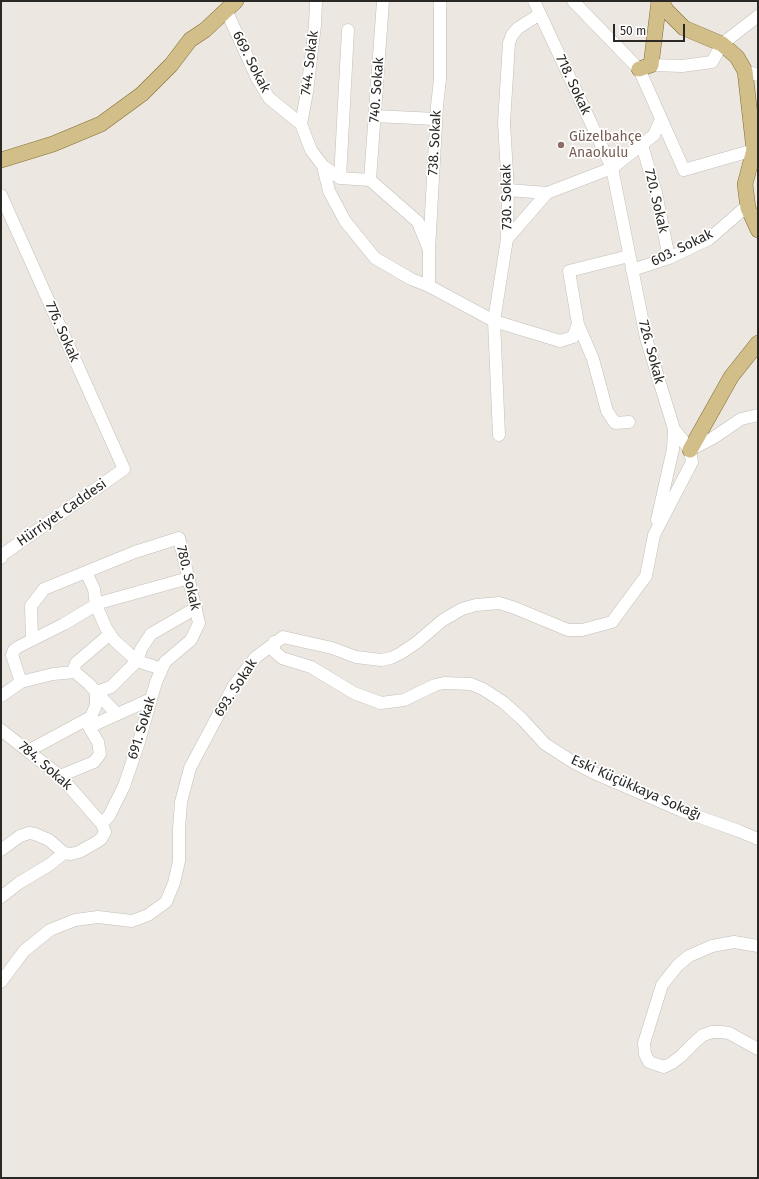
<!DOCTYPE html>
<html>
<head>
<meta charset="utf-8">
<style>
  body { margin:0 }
  #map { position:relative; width:759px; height:1179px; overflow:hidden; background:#ece8e1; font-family:"Fira Sans",sans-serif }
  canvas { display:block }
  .frame { position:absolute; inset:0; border:2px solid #292825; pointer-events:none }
  .scale { position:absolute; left:613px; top:24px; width:72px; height:18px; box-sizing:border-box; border:2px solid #292825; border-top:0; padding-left:5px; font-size:12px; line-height:14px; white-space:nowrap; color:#292825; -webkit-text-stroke:3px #fff; paint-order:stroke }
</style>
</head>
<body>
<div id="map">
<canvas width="759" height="1179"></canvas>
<div class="frame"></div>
<div class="scale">50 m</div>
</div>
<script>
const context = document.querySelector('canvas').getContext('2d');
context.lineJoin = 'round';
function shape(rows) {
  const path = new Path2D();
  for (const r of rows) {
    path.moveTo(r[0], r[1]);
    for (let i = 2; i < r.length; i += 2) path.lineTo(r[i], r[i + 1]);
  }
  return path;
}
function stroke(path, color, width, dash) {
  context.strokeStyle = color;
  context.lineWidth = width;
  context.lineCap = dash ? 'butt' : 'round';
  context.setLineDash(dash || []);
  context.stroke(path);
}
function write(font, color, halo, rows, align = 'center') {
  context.font = font + ' "Fira Sans",sans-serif';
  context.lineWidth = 3.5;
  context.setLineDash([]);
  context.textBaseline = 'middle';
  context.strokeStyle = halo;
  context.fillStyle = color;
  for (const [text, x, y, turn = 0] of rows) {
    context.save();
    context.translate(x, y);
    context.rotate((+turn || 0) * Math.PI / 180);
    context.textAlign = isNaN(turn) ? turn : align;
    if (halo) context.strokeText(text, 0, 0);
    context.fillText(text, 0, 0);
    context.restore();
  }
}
const minor = shape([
  [534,1,612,168,646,338,674,429,673,449,657,520],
  [573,1,639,69,684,170,754,150],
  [226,10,257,78,269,98,301,124,311,150,323,166,340,178,370,180,418,222,429,250],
  [651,65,682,66,712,62,722,44,758,16],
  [745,71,758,75],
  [375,116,436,119],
  [301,124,307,92,315,25,316,1],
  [642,145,656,193,669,258],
  [323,166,329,191,345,221,375,258,411,279,429,286,494,321,560,341,573,337,578,324,569,271,629,256],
  [340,178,348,30],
  [370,180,383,1],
  [508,190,547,193],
  [1,195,124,469,2,555,1,558],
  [507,239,547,193,612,168,654,135,661,119],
  [632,270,669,258,709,239,747,206],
  [429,286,429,250,437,106,440,79,440,1],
  [578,324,593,359,607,411,615,423,629,422],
  [499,435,494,321,507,239,508,190,504,123,509,43,512,35,518,28,540,14],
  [690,450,713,438,741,419,758,415],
  [86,572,94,589,96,605,106,628,114,640,137,661,162,669],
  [32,639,31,606,44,589,135,552,179,538,199,623,191,640,165,662,156,682,138,745,124,786,109,816,102,824],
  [274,642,274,651,282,658,311,667,354,693,381,703,404,700,435,685,444,683,471,684,483,689,503,702,522,719,545,744,573,762,594,773,680,810,739,831,758,839],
  [75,672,73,671,76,663,110,634],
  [21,682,12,655,14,650,18,647,64,624,99,603,189,578],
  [96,692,117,714],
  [1,696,21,682,53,674,75,672,89,684,96,692,111,687,137,661,141,649,151,634,196,608],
  [89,727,151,699],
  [1,730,60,776,102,824,105,832,101,839,95,843,79,852,71,854,64,853,49,840,35,834,29,833,20,836,1,850],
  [28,751,91,717],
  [60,776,94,762,100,754,98,742,89,727,91,717,96,705,96,692],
  [1,897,19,883,49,865,64,853],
  [758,946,734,942,712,946,689,956,678,965,662,985,644,1043,645,1054,649,1062,664,1067,672,1063,681,1056,694,1043,703,1035,712,1032,721,1032,729,1033,758,1049],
  [1,982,24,951,50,930,75,920,98,917,132,921,148,915,166,902,174,883,179,861,179,829,181,802,190,768,233,687,246,670,256,657,283,637,332,648,356,657,381,660,391,658,401,653,416,643,443,620,462,609,476,605,499,603,515,608,568,630,582,630,612,622,646,576,654,535,692,462,690,450,674,429]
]);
const major = shape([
  [661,1,667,11,684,28,722,44,737,57,745,71,754,150,745,184,748,208,758,230],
  [639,69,651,65,659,1],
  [1,160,53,144,101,124,142,94,171,65,190,40,205,30,236,1],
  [690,450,731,377,758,343]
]);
stroke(minor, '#c2beb8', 13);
stroke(major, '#826e33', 16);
stroke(minor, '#fff', 12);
stroke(major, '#d1be89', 15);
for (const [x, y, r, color] of [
  [561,145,4,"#8d6e63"]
]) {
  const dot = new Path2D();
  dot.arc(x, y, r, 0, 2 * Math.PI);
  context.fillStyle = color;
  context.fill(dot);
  stroke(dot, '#fff', 1.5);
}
write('14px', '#292825', '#fff', [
  ["669. Sokak",251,62,63],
  ["744. Sokak",310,63,-83],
  ["718. Sokak",573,85,65],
  ["740. Sokak",377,90,-86],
  ["738. Sokak",435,143,-87],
  ["730. Sokak",507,197,-91],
  ["720. Sokak",656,201,77],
  ["603. Sokak",682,248,-26],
  ["776. Sokak",62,332,66],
  ["726. Sokak",651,352,75],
  ["Hürriyet Caddesi",62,513,-35],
  ["780. Sokak",188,578,77],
  ["693. Sokak",236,688,-57],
  ["691. Sokak",142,728,-73],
  ["784. Sokak",45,766,41],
  ["Eski Küçükkaya Sokağı",636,788,24]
]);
write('14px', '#785e54', '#fff', [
  ["Güzelbahçe",569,137],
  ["Anaokulu",569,153]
], 'left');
</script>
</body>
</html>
